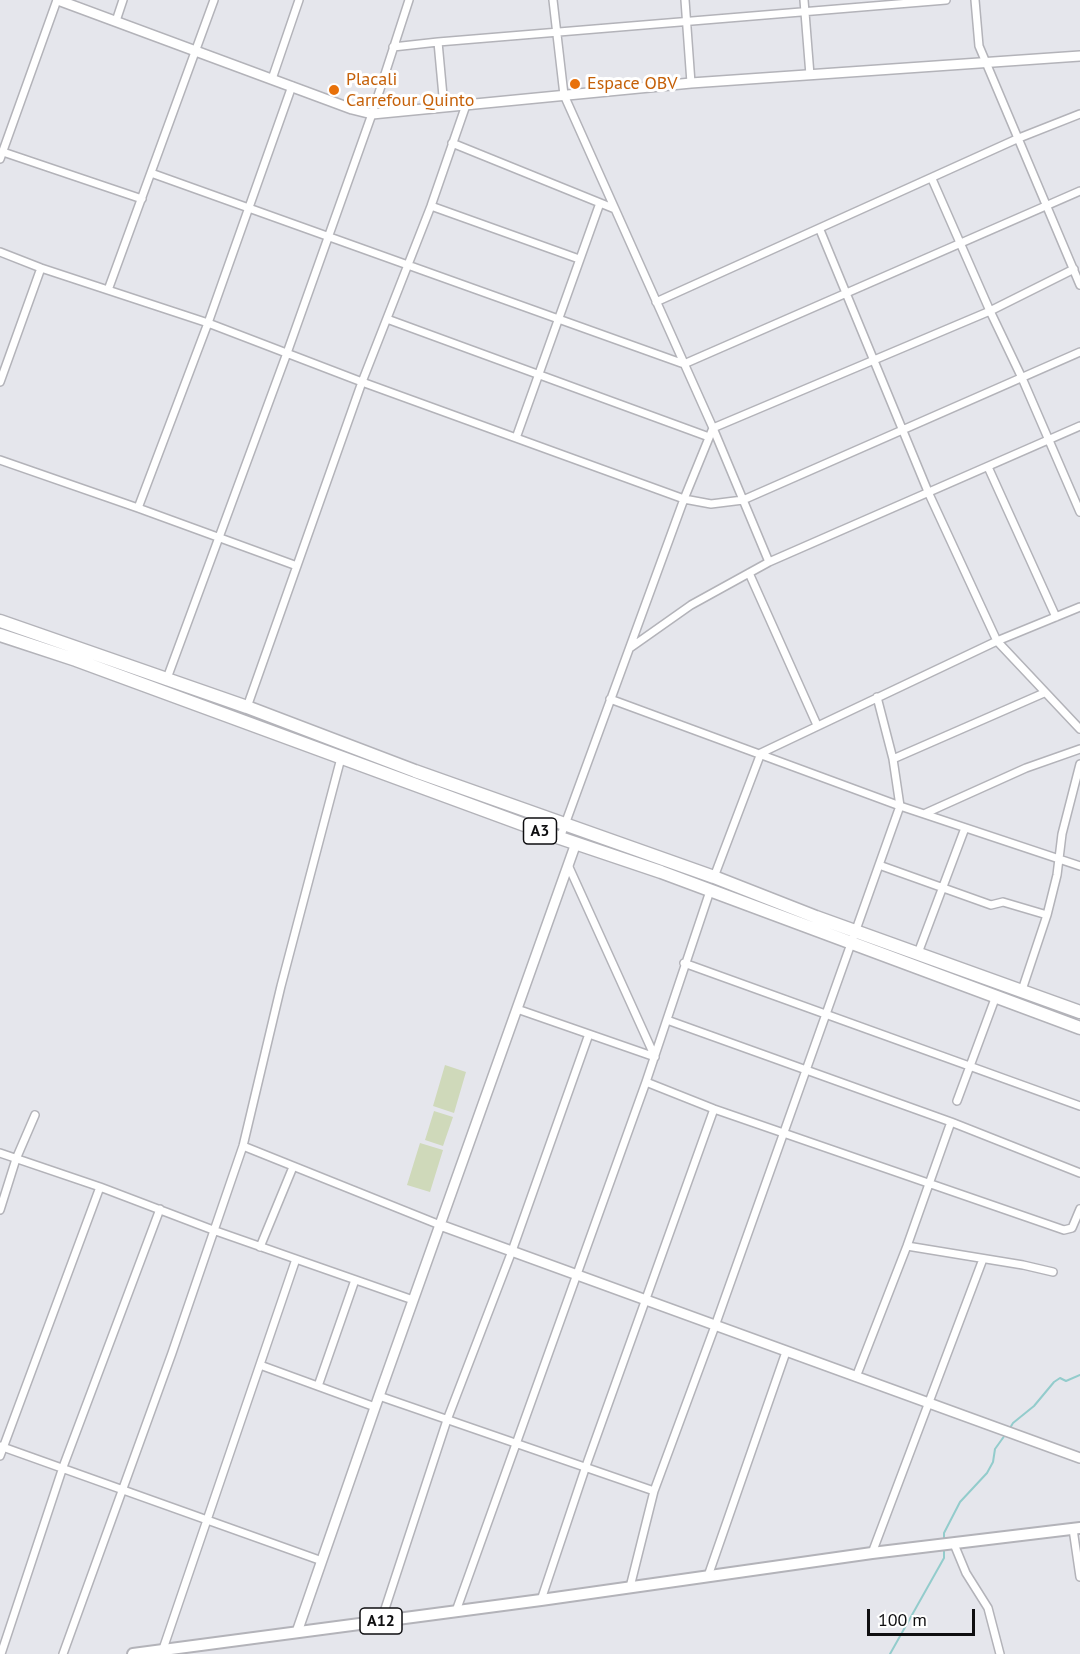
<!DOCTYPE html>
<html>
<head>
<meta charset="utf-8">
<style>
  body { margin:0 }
  #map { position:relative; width:1080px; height:1654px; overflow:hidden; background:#e5e6ec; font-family:"PT Sans",sans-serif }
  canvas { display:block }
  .scale { position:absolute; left:867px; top:1609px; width:108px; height:27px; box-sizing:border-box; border:3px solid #0e0e10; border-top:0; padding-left:8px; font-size:18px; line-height:21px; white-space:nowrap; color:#0e0e10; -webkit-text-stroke:4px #fff; paint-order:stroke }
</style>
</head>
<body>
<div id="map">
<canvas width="1080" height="1654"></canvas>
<div class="scale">100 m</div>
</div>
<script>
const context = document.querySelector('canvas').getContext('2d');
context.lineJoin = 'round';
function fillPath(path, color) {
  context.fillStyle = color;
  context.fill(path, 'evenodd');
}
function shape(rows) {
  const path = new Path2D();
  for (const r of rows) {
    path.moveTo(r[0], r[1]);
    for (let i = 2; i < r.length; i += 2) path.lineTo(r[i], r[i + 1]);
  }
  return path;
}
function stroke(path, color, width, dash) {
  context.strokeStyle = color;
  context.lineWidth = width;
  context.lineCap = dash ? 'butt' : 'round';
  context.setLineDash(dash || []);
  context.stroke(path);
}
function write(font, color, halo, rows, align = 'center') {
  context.font = font + ' "PT Sans",sans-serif';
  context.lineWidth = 6;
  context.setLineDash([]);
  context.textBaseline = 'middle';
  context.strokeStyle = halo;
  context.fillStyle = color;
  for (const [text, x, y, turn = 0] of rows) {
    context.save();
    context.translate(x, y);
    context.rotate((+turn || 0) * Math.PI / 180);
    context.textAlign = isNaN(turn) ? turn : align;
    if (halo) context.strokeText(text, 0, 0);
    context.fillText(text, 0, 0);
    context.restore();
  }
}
fillPath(shape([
  [445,1065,466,1072,454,1113,433,1106],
  [434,1111,453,1117,443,1146,425,1140],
  [420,1143,443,1150,430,1192,407,1185]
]), '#cfd9ba');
stroke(shape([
  [1010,1428,1013,1423,1034,1406,1054,1382,1060,1378,1066,1381,1080,1375],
  [944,1542,944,1533,960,1502,987,1473,993,1462,995,1449,1005,1435],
  [890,1654,944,1558,944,1548]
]), '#93cccc', 2);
const street = shape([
  [553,0,564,95,713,428,769,562],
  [685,0,691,83],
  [804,0,810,75],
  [975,0,979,46,1080,285],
  [116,21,123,0],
  [438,42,946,0],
  [393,47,438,42,444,107],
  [272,79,299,0],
  [452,143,615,209],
  [3,152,142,199],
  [0,159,57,0],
  [151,173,684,364,1080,191],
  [932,179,990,311,1022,378,1080,512],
  [431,206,579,259],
  [820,230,929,494,997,641,1080,729],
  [0,252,41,268,208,323,362,382,684,499,711,504,743,500,1080,352],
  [108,290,214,0],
  [656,302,1019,138,1080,114],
  [387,319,709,437],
  [0,382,41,268],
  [516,438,600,203],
  [0,460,138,508,297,566],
  [988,467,1056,617],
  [138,508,208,323,292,86],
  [749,573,817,725],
  [630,648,691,605,769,562,1080,426],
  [166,681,287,353,372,114,409,0],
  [610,699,900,806,1080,866],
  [247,707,362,382,431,206,466,105],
  [893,759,1044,693],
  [926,813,1026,768,1080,749],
  [560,838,684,499,713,428,990,311,1074,269],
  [568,865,655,1057],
  [879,865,991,905,1003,902,1047,915],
  [714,877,761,753,997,641,1080,607],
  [918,953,965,828],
  [684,963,1080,1106],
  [1022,990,1047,915,1057,875,1062,834,1080,764],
  [517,1009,655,1057],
  [667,1020,951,1122,1080,1173],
  [646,1082,714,1109,1064,1230,1072,1228,1080,1209],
  [957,1101,996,996],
  [243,1146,440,1225],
  [0,1153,100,1187,213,1230,413,1300],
  [0,1210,16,1159,35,1115],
  [907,1246,1023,1265,1053,1272],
  [260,1247,293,1167],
  [260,1365,375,1407],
  [856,1377,907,1246,951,1122],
  [318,1386,355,1280],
  [379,1396,654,1491],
  [0,1446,322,1561],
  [0,1456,100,1187],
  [1073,1529,1080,1577],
  [954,1544,966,1573,988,1608,1000,1654],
  [872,1553,983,1259],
  [708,1576,786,1352],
  [630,1587,654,1491,715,1326,900,806,893,759,877,697],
  [541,1600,586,1466,714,1109],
  [456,1611,646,1082,710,891],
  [381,1621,447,1420,512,1251,589,1034],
  [163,1649,296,1259],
  [1,1654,63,1467,160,1209],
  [63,1654,172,1353,243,1146,281,986,341,758]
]);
const secondary = shape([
  [58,0,352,109,372,114,691,83,1080,56],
  [440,1225,1080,1458],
  [297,1632,379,1396,576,843]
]);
const primary = shape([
  [133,1654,541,1600,872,1553,1080,1528]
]);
const highway = shape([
  [0,621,247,707,415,771,714,877,816,917,1080,1012],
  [0,635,76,660,560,838,661,872,1080,1028]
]);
stroke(street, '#b3b3b9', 10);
stroke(secondary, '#b3b3b9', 12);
stroke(primary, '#b3b3b9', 14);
stroke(highway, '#b3b3b9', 15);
stroke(street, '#fff', 7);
stroke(secondary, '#fff', 9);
stroke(primary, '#fff', 10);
stroke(highway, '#fff', 12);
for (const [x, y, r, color] of [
  [575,84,6,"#e8710a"],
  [334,90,6,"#e8710a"]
]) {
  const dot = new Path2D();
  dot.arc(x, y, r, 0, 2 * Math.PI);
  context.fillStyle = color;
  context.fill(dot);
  stroke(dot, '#fff', 2);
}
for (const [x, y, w] of [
  [540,831,33],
  [381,1621,42]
]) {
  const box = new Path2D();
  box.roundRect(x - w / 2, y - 13, w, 26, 4.5);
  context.fillStyle = '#fff';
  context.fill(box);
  stroke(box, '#0e0e10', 1.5);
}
write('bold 16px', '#0e0e10', null, [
  ["A3",540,831],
  ["A12",381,1621]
]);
write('18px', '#c56008', '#fff', [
  ["Placali",346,80],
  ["Carrefour Quinto",346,101],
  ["Espace OBV",587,84]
], 'left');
</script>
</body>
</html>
